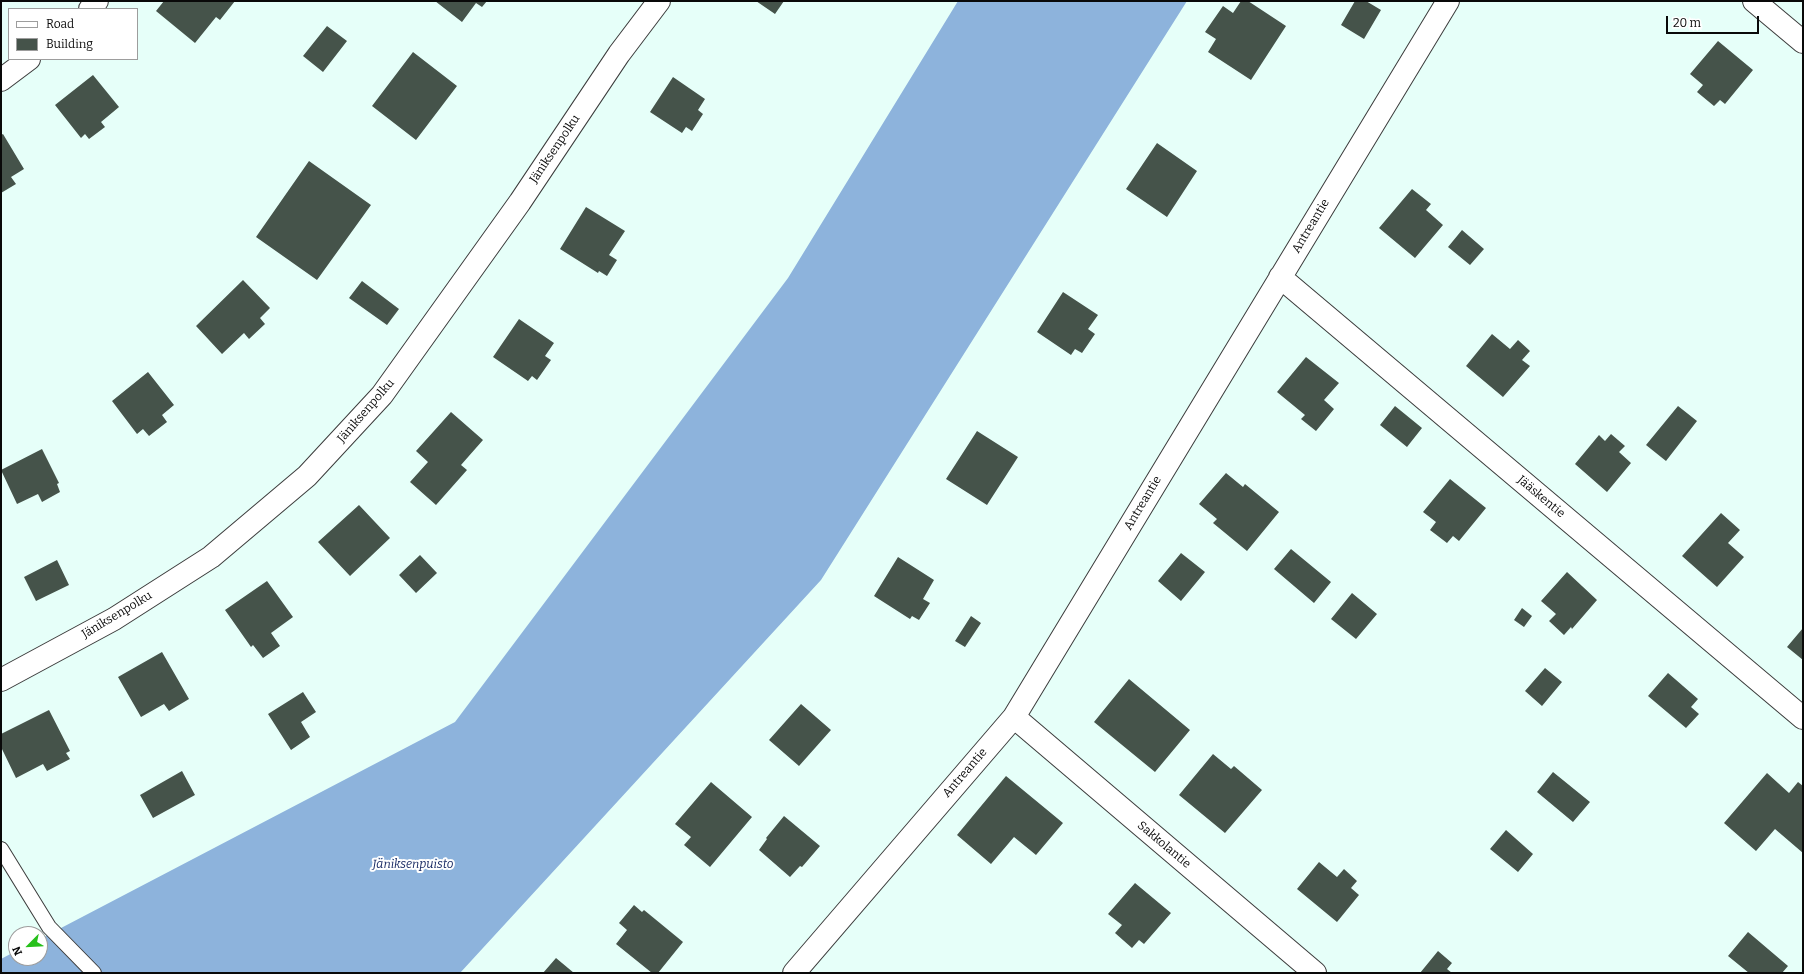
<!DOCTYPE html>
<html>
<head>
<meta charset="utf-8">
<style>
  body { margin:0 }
  #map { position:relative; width:1804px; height:974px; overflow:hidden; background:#e6fff9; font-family:Bitter,serif }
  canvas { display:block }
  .frame { position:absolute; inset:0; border:2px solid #090909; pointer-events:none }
  .legend { position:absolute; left:8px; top:8px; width:130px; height:52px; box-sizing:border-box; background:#fff; border:1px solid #9d9d9d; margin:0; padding:5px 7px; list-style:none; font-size:12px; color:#090909 }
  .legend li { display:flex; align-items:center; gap:8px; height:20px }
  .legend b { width:20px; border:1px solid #9d9d9d }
  .north { position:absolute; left:8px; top:926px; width:40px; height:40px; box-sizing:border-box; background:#fff; border:1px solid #9d9d9d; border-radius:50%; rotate:246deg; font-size:11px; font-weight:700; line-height:16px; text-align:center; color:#090909 }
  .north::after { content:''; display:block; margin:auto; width:14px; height:18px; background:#27c01b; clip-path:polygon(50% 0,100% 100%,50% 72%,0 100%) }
  .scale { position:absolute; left:1666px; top:16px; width:93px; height:18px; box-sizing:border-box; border:2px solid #090909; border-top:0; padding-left:5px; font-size:12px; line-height:14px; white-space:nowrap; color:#090909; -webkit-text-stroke:3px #fff; paint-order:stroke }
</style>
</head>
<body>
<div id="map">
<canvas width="1804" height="974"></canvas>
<div class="frame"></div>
<ul class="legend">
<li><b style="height:5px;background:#fff"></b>Road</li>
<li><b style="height:11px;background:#45534a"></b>Building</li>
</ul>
<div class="north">N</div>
<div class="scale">20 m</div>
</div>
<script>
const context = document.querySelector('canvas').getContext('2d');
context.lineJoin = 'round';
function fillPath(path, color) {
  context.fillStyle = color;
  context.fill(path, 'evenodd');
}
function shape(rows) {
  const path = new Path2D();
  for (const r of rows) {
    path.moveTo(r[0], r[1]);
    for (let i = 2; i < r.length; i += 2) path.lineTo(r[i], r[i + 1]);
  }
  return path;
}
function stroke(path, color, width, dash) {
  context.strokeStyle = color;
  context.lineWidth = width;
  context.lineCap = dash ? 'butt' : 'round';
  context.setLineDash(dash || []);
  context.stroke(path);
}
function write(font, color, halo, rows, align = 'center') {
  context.font = font + ' Bitter,serif';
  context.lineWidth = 4;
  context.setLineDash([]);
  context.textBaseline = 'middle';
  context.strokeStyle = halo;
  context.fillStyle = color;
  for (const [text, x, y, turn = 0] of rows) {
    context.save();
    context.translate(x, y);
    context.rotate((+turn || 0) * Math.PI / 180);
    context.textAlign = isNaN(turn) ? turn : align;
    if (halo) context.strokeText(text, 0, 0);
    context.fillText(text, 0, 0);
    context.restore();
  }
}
fillPath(shape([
  [958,1,1187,1,821,580,460,973,1,973,1,959,16,951,16,958,40,958,40,939,455,722,788,278]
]), '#8db3dc');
fillPath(shape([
  [164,1,235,1,220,20,216,17,195,43,156,11],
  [435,1,487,1,482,7,476,3,462,22],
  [756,1,784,1,775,14],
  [1241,1,1248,1,1286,26,1251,80,1208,52,1216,39,1205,32,1223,6,1233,13],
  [1355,1,1366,1,1381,10,1364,39,1341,25],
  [327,26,347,41,323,72,303,56],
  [1718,41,1753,70,1725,104,1720,100,1714,106,1697,92,1703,85,1690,74],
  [413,52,457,86,416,140,372,106],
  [93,75,119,107,101,122,105,127,89,139,85,134,81,138,55,105],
  [673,77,705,99,698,110,703,114,692,131,686,127,682,133,650,112],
  [3,134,24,169,11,177,16,184,1,193,1,135],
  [1157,143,1197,171,1167,217,1126,189],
  [309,161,371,205,317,280,256,237],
  [1412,189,1431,204,1426,210,1443,225,1415,258,1379,228],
  [586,207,625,231,609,255,617,260,607,276,599,271,598,273,560,249],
  [1462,230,1484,249,1470,265,1448,247],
  [243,280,270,308,260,318,265,324,249,339,244,333,222,354,196,326],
  [362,281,399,309,387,325,349,298],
  [1063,292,1098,315,1088,329,1095,334,1082,353,1075,349,1071,355,1037,332],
  [519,319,554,343,545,356,551,360,537,380,532,376,528,381,493,357],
  [1492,334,1510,349,1518,340,1530,351,1522,360,1530,366,1503,397,1466,366],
  [1306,357,1339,383,1324,400,1334,409,1316,431,1301,419,1305,415,1277,392],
  [148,372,174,405,162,415,167,422,149,436,143,429,137,434,112,401],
  [1395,406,1422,428,1407,447,1380,425],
  [1678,406,1697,421,1666,461,1646,445],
  [451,412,483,440,461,465,467,470,436,505,410,482,428,462,416,451],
  [977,431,1018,457,987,505,946,479],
  [1611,434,1625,446,1619,452,1631,463,1607,492,1575,464,1599,435,1605,441],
  [42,449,59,483,57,484,60,492,42,502,38,494,17,504,1,470],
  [1226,473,1243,487,1245,484,1279,512,1247,551,1213,523,1217,519,1199,504],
  [1450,479,1486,508,1459,541,1453,536,1447,543,1430,530,1436,522,1423,512],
  [359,505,390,538,350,576,318,542],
  [1721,513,1740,530,1728,543,1744,557,1717,587,1682,556],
  [1291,549,1331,582,1314,603,1274,569],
  [1181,553,1205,572,1181,601,1158,581],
  [420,555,437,573,416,593,399,575],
  [898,557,934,580,923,599,930,603,919,620,912,616,910,619,874,596],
  [57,560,69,585,36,601,24,577],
  [1567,572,1597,600,1572,629,1571,627,1564,635,1549,621,1556,614,1541,601],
  [267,581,293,617,271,633,280,646,263,658,253,645,251,647,225,610],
  [1352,593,1377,614,1356,639,1331,619],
  [1522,608,1532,616,1524,627,1514,620],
  [971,616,981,623,965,647,955,641],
  [1803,628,1803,660,1787,647],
  [162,652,189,699,169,711,164,704,141,717,118,677],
  [1545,668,1562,682,1542,706,1525,691],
  [1668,673,1698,699,1691,707,1699,714,1686,728,1648,696],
  [1129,679,1190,730,1155,772,1094,722],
  [303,692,316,712,301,722,310,737,291,750,268,714],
  [801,704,831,730,799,766,769,740],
  [49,710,70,751,66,753,70,759,47,771,43,764,16,778,1,747,1,734],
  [1213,754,1231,769,1234,766,1262,790,1225,833,1179,795],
  [182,771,195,795,153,818,140,795],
  [1553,772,1590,802,1573,822,1537,792],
  [1767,773,1789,793,1798,782,1803,786,1803,853,1775,829,1756,851,1724,823],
  [1006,776,1063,823,1036,855,1014,837,991,864,957,835],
  [711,782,752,817,710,867,684,845,691,837,675,824],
  [784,816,820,846,802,867,800,866,790,877,759,850,767,839,766,838],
  [1506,830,1533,854,1518,872,1490,849],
  [1319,862,1337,877,1344,869,1357,881,1351,888,1359,895,1337,922,1297,889],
  [1135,883,1171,913,1144,944,1139,940,1132,948,1115,933,1122,925,1108,914],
  [634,905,642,912,644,910,683,942,658,973,652,973,616,944,627,930,619,923],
  [1748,932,1788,966,1782,973,1749,973,1728,956],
  [1438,951,1452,963,1447,969,1452,973,1420,973],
  [556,958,574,973,543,973]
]), '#45534a');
const lane = shape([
  [1,849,49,927,94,973]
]);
const street = shape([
  [1754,1,1803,42],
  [90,9,97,1],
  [1,80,29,59],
  [1280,277,1803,718],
  [1,680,114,619,211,557,307,476,382,395,520,202,619,54,659,1],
  [1014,717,1315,973],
  [794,973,1014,717,1448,1]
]);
stroke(lane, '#3c3c3c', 16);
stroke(street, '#3c3c3c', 24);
stroke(lane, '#fff', 14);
stroke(street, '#fff', 22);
write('12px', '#090909', '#fff', [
  ["Jäniksenpolku",555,149,-56],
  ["Antreantie",1311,226,-59],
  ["Jäniksenpolku",366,411,-49],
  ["Jääskentie",1541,497,40],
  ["Antreantie",1143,503,-59],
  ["Jäniksenpolku",117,615,-31],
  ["Antreantie",965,773,-49],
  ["Sakkolantie",1164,845,40]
]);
write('italic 12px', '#182963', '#fff', [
  ["Jäniksenpuisto",413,865]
]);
</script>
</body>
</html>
